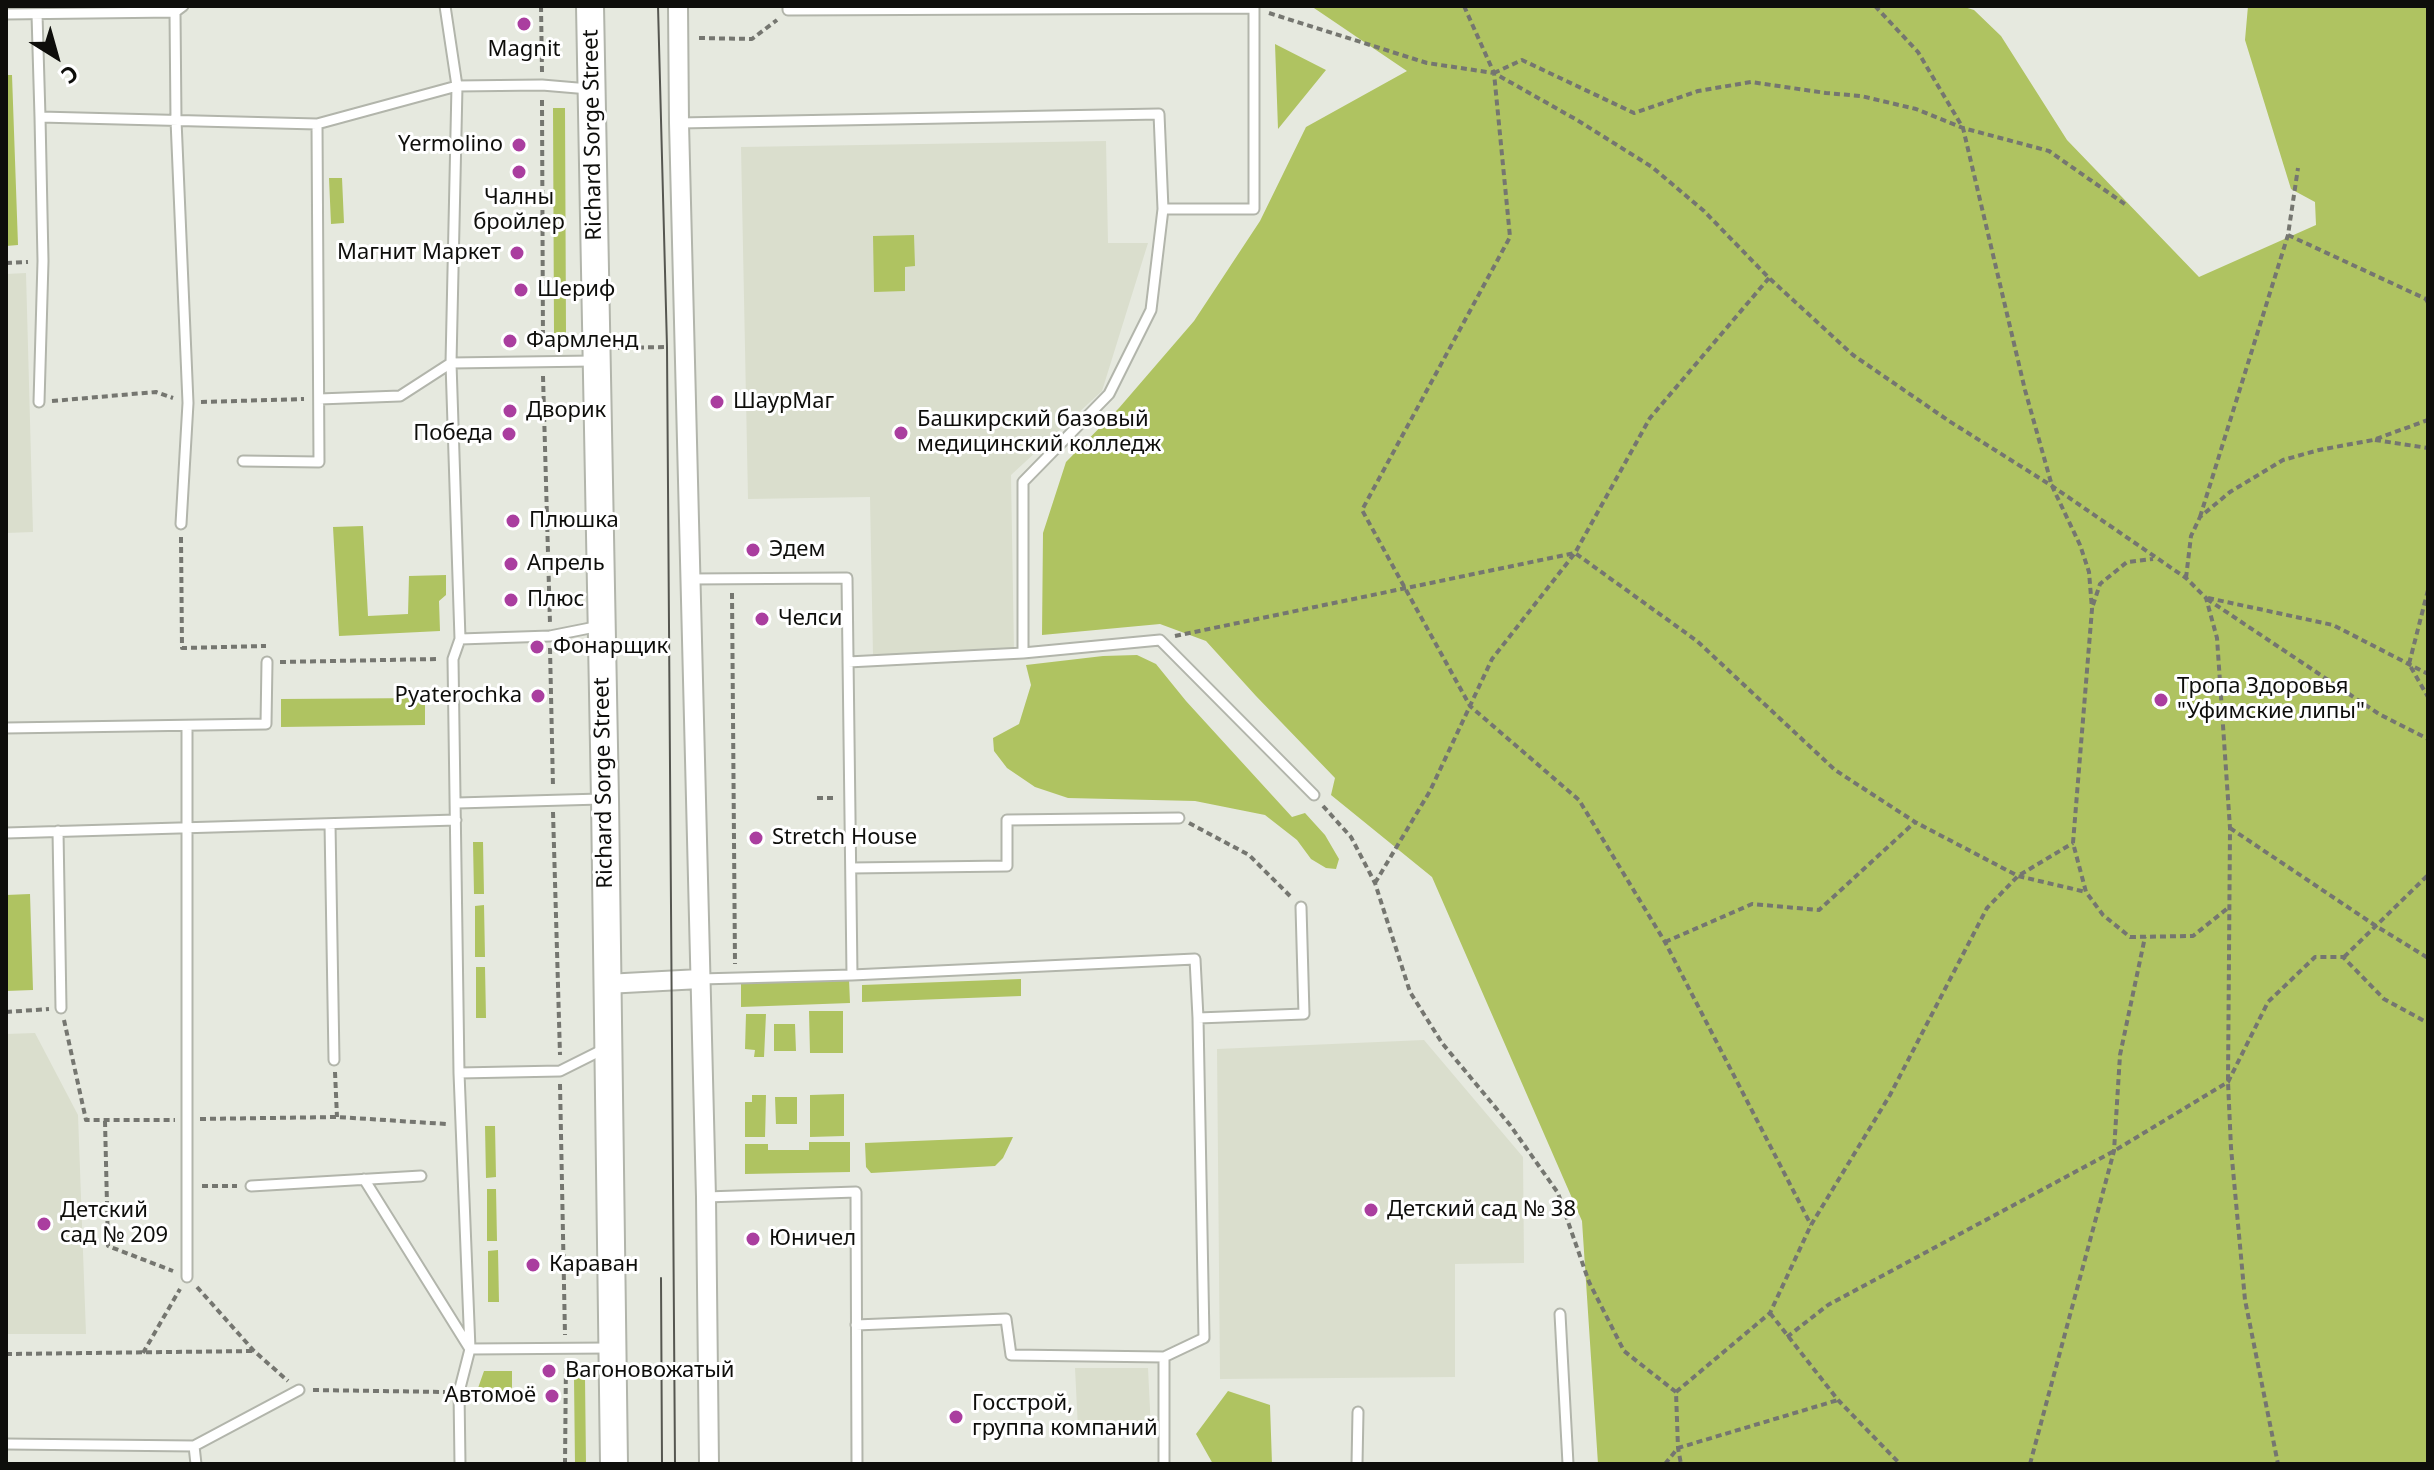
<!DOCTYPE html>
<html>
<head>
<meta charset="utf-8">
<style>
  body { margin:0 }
  #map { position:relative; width:2434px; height:1470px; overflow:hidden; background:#e6e9df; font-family:"Noto Sans",sans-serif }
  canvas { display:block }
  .frame { position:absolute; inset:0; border:8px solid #0e0e0b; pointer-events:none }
  .north { position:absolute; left:16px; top:16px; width:80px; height:80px; -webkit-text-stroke:6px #fff; paint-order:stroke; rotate:143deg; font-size:22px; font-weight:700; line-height:32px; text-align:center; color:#0e0e0b }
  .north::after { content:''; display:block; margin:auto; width:28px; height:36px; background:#0e0e0b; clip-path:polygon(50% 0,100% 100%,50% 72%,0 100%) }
</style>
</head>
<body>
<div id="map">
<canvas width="2434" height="1470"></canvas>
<div class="frame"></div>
<div class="north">С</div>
</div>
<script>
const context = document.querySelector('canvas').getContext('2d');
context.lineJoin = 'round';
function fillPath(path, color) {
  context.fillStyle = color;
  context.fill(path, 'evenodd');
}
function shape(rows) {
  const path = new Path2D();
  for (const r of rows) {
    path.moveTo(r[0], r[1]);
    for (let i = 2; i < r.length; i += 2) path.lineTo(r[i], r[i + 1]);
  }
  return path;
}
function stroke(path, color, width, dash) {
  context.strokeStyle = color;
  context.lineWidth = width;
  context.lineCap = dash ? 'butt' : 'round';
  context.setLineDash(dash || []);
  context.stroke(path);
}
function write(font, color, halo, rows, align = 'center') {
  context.font = font + ' "Noto Sans",sans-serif';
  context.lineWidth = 6;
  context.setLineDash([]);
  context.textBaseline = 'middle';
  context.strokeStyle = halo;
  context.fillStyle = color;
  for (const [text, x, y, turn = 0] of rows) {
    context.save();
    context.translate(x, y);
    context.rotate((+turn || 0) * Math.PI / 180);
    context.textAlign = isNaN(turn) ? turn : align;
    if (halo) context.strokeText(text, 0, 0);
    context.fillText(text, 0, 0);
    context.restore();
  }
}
fillPath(shape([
  [1106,141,1108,243,1148,243,1102,391,1011,475,1014,653,873,655,870,497,748,499,741,147],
  [26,273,33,532,6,533,6,274],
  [35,1033,78,1115,86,1334,6,1334,6,1034],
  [1424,1040,1523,1157,1524,1263,1455,1264,1455,1377,1220,1379,1217,1049],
  [1075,1368,1148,1368,1151,1430,1078,1429]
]), '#dadecd');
fillPath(shape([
  [1311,6,1961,6,1974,10,2001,36,2067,140,2199,277,2316,225,2315,202,2291,189,2245,40,2248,6,2428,6,2428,1464,1598,1464,1582,1221,1432,877,1331,795,1335,778,1256,696,1206,641,1160,624,1042,635,1043,533,1066,462,1119,408,1194,321,1260,221,1306,127,1407,71],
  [1275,44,1326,70,1278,129],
  [6,75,12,75,18,245,6,246],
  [553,108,565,108,566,333,554,333],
  [329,178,342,178,344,223,331,224],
  [914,235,915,266,905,267,905,291,874,292,873,236],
  [363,526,368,616,408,614,409,576,446,575,446,595,439,601,440,631,339,636,333,527],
  [1137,655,1156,664,1186,701,1292,817,1305,813,1325,835,1339,859,1336,869,1326,868,1311,859,1297,840,1265,815,1195,801,1068,798,1035,787,1007,768,994,751,993,738,1019,724,1031,685,1026,665,1103,656],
  [425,698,425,725,281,727,281,699],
  [473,842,483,842,484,894,474,894],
  [30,894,33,990,6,991,6,895],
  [484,905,485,957,475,957,475,906],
  [476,967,485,967,486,1018,476,1018],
  [849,979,850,1003,741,1007,741,983],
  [1021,979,1021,996,862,1002,862,985],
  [809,1011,843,1011,843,1053,810,1053],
  [746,1014,766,1014,764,1057,754,1057,755,1050,745,1049],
  [774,1024,795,1024,796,1051,774,1051],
  [844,1094,844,1136,810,1137,810,1095],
  [752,1095,766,1095,765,1137,745,1137,745,1102,752,1102],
  [775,1097,797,1097,797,1124,776,1124],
  [485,1126,495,1126,496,1177,486,1178],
  [1013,1137,1003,1158,995,1166,871,1173,866,1167,865,1143],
  [809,1142,850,1142,850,1172,745,1174,745,1144,768,1144,768,1150,809,1150],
  [487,1189,496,1189,497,1241,487,1241],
  [498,1250,499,1302,488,1302,488,1251],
  [484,1371,512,1371,512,1391,477,1391],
  [574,1378,585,1378,586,1464,575,1464],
  [1228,1391,1270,1405,1272,1464,1213,1464,1196,1434]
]), '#afc361');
const service = shape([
  [445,6,457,86,542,85,589,89],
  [175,12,176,120,188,403,181,524],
  [6,14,175,12,183,6],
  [37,14,40,117,317,124,319,462,243,461],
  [679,123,1159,114,1163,209,1254,209,1254,8,788,10,788,6],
  [317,124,457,86,451,363,460,639,453,659,459,1073,470,1349,459,1392,460,1464],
  [319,399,400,396,451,363,593,361],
  [39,402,43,261,40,117],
  [690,579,847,578,852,975],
  [460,639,550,636,600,626],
  [1023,653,1023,482,1109,394,1151,310,1163,209],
  [848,662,1023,653,1160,640,1314,795],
  [187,727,187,1277],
  [6,728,266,724,267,662],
  [457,803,601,799],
  [330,824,334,1060],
  [58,831,61,1008],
  [6,833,456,820],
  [851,868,1007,866,1007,820,1179,818],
  [700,979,852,975,1195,959,1198,1018],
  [459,1073,560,1071,606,1048],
  [364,1179,470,1349,609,1348],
  [251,1186,421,1176],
  [706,1197,856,1192,857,1464],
  [1560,1314,1568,1464],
  [856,1325,1006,1319,1011,1355,1164,1357,1164,1464],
  [1164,1357,1204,1338,1198,1018,1304,1014,1301,907],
  [6,1444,194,1446],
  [196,1464,194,1446,299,1390],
  [1357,1464,1358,1412]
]);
const minor = shape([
  [678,6,679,123,706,1197,709,1464],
  [606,984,700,979]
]);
const secondary = shape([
  [590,6,605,799,614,1464]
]);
stroke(service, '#b2b5ab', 13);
stroke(minor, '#b2b5ab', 22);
stroke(secondary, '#b2b5ab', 30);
stroke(shape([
  [541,6,542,72],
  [1464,6,1494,73,1510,237,1362,510,1470,706,1579,800,1665,942,1811,1225],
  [1875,6,1918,52,1963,128,2025,390,2052,486,2080,545,2089,572,2092,609,2073,843,2086,892,2103,915,2130,937,2193,936,2228,908],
  [1269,13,1427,63,1494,73,1577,120,1652,167,1704,211,1769,278,1853,355,1949,421,2052,486,2186,578,2206,598,2217,638,2230,828,2228,1082,2231,1148,2245,1300,2278,1464],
  [699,38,752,39,777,20],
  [1494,73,1522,60,1634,113,1698,91,1751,82,1826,93,1861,96,1916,109,1963,128,2049,151,2126,205],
  [542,100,543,348],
  [2288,235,2426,299,2428,303],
  [6,263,28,262],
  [618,348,665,347],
  [543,376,550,624],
  [52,401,156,392,173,398],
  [201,402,304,399],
  [2375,440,2428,448],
  [2200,517,2288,235,2298,168],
  [181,537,182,648,266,646],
  [2186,578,2191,536,2200,517,2230,492,2283,460,2319,450,2373,440,2428,420],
  [2428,590,2409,664,2428,697],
  [732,593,735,964],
  [2208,598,2333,625,2428,674],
  [2207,599,2379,714,2428,739],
  [2093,605,2100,584,2127,562,2153,559],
  [1175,636,1575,553,1697,641,1835,770,1915,822,2018,876,2086,892],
  [550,648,553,787],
  [280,662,439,659],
  [817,798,835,798],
  [1323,806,1351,837,1375,883,1410,992,1442,1043,1510,1125,1558,1193,1589,1282,1624,1351,1676,1392,1678,1448,1681,1464],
  [553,812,560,1055],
  [1189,823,1249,855,1291,897],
  [2230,828,2376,926,2428,958],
  [1375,883,1430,791,1492,659,1575,553,1650,418,1769,278],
  [1665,942,1752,904,1819,910,1915,822],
  [2344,957,2428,875],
  [6,1012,49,1009],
  [64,1020,86,1120,175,1120],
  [335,1072,337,1117],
  [560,1084,565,1335],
  [200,1119,337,1117,447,1124],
  [105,1121,108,1246,173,1271],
  [202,1186,237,1186],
  [197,1287,254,1351,288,1381],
  [1770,1313,1838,1400,1900,1464],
  [1787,1337,1828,1305,2114,1151,2228,1082,2268,1002,2315,957,2343,957,2384,999,2428,1023],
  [143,1353,180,1289],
  [6,1354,254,1351],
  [313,1390,445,1392],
  [1676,1392,1770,1313,1811,1225,1890,1095,1987,908,2018,876,2073,843],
  [565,1464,566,1360],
  [1665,1464,1678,1448,1838,1400],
  [2030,1464,2114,1151,2120,1055,2145,937]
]), '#757670', 4, [6, 4]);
stroke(service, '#fff', 9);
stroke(minor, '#fff', 18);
stroke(secondary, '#fff', 26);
stroke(shape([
  [658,6,667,347,675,1464],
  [661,1278,662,1464]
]), '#555650', 2);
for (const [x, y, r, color] of [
  [524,24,8,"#aa3e9f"],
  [519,145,8,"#aa3e9f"],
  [519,172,8,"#aa3e9f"],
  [517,253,8,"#aa3e9f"],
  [521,290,8,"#aa3e9f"],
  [510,341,8,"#aa3e9f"],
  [717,402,8,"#aa3e9f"],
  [510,411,8,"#aa3e9f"],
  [901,433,8,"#aa3e9f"],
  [509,434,8,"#aa3e9f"],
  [513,521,8,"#aa3e9f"],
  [753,550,8,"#aa3e9f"],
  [511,564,8,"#aa3e9f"],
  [511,600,8,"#aa3e9f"],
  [762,619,8,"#aa3e9f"],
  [537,647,8,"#aa3e9f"],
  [538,696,8,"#aa3e9f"],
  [2161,700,8,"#aa3e9f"],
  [756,838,8,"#aa3e9f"],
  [1371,1210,8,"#aa3e9f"],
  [44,1224,8,"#aa3e9f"],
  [753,1239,8,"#aa3e9f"],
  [533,1265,8,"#aa3e9f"],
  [549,1371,8,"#aa3e9f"],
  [552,1396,8,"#aa3e9f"],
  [956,1417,8,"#aa3e9f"]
]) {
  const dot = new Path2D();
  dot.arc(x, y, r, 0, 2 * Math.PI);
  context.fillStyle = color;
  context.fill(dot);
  stroke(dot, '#fff', 3);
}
write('22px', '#0e0e0b', '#fff', [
  ["Magnit",524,50,"center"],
  ["Yermolino",503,145,"right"],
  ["Чалны",519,198,"center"],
  ["бройлер",519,223,"center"],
  ["Магнит Маркет",501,253,"right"],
  ["Шериф",537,290],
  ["Фармленд",526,341],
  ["ШаурМаг",733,402],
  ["Дворик",526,411],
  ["Башкирский базовый",917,420],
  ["медицинский колледж",917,445],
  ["Победа",493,434,"right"],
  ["Плюшка",529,521],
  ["Эдем",769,550],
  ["Апрель",527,564],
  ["Плюс",527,600],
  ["Челси",778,619],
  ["Фонарщик",553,647],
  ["Тропа Здоровья",2177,687],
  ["\"Уфимские липы\"",2177,712],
  ["Pyaterochka",522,696,"right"],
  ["Stretch House",772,838],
  ["Детский сад № 38",1387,1210],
  ["Детский",60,1211],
  ["сад № 209",60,1236],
  ["Юничел",769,1239],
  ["Караван",549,1265],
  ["Вагоновожатый",565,1371],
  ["Автомоё",536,1396,"right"],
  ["Госстрой,",972,1404],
  ["группа компаний",972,1429]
], 'left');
write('22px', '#0e0e0b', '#fff', [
  ["Richard Sorge Street",593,135,-91],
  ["Richard Sorge Street",604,783,-91]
]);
</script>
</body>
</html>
